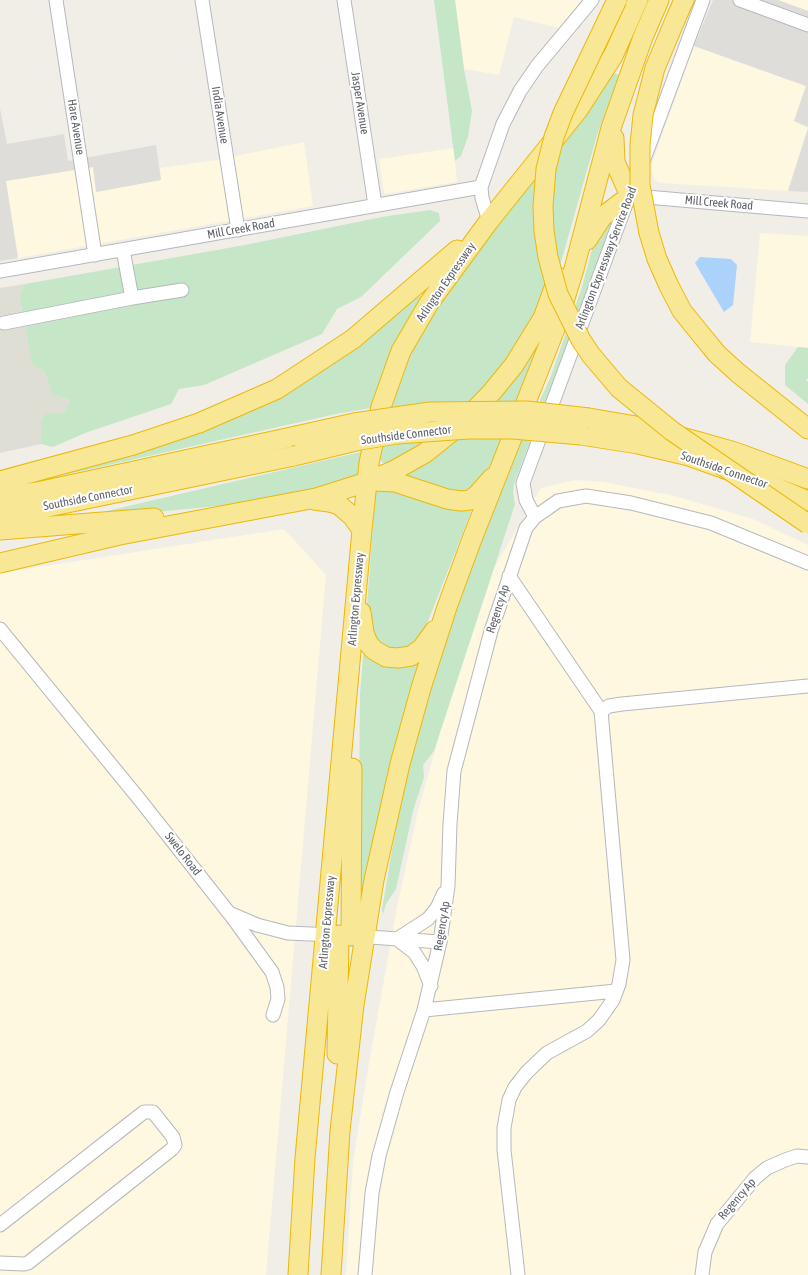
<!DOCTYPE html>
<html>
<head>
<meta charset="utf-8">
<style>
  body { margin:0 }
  canvas { display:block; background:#f0eee7 }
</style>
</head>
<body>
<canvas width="808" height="1275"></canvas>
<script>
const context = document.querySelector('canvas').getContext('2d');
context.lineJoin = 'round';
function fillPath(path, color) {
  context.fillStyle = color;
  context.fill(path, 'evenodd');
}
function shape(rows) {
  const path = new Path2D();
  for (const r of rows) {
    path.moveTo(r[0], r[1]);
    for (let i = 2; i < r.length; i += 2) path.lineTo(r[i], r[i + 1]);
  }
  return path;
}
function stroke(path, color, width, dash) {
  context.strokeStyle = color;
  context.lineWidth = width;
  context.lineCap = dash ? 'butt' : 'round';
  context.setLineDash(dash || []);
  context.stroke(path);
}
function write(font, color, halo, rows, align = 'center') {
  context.font = font + ' "Asap Condensed",sans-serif';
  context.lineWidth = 4;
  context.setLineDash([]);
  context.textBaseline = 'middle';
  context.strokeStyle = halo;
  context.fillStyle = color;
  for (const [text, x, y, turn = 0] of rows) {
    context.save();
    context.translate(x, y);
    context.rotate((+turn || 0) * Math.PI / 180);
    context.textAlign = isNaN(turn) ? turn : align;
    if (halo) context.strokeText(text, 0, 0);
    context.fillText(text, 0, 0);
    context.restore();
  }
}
fillPath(shape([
  [455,0,582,0,559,28,514,17,499,75,464,69],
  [778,0,808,0,808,11],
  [694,46,806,86,794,121,808,128,788,191,660,183,655,180,652,172,652,163],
  [304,142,313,206,18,258,5,181,93,167,96,192,161,180,160,168,216,160],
  [454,148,457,182,384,194,379,159],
  [760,233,808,236,808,348,750,342],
  [575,480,604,482,675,496,753,519,808,545,808,1275,346,1275,353,1161,369,1063,397,907,418,811,451,693,491,573,541,488],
  [284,529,326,575,266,1275,0,1275,0,573]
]), '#fdf8df');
fillPath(shape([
  [713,0,778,0,808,11,808,127,794,121,806,86,694,46],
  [0,108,7,144,64,134,68,161,156,145,161,180,96,192,93,167,6,181,18,258,0,261],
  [808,128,808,192,788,191]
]), '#dfddd9');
fillPath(shape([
  [25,284,19,295,32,362,45,372,52,395,70,400,64,413,47,413,41,420,41,444,0,453,0,288]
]), '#dfded5');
fillPath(shape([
  [434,0,455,0,464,69,472,111,468,137,461,156,455,161],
  [611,72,619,75,597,135,561,262,551,288,497,379,413,452,386,464,382,462,379,457,392,390,434,304,569,136],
  [430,210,439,213,440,221,361,297,337,309,322,334,204,385,179,389,171,404,85,433,53,447,41,444,41,420,47,413,64,413,70,400,52,395,45,372,32,363,19,295,25,284,245,245,382,217],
  [606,220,614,221,514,484,513,493,515,504,434,751,423,765,424,777,413,811,396,889,386,904,383,914,382,910,391,856,412,743,447,627,515,451,520,445,551,376,582,287,595,238],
  [420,296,421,297,392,351,371,408,336,414,46,479,44,475,194,430],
  [553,302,523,398,483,479,463,498,399,474,447,442],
  [798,347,808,348,808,378,806,380,808,382,808,404,785,385,785,365],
  [365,451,360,478,332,487,238,504,94,518,94,514],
  [380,485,473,507,423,634,418,641,406,650,390,650,377,642,370,622,367,605,373,526,371,499,372,488],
  [364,646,423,653,358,916,360,694]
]), '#c5e6c7');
fillPath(shape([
  [700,257,731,259,737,265,733,305,724,312,695,263]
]), '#abd2fb');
const minor = shape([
  [56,0,95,255],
  [202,0,238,230],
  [344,0,375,205],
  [740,0,808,25],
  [644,159,703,0],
  [635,196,808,211],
  [489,221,482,198,481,187,503,124,520,91,537,66,592,0],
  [123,250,132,298,182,290],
  [0,271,481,187],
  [4,323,132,298],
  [535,517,526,500,523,483,629,196],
  [509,576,601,711],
  [0,629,140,800,229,913,257,925,288,933,333,935],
  [230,914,272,972,277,987,278,999,273,1015],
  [356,936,440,942],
  [397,939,428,919,437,908,444,893],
  [397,939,414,952,423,966,431,986],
  [424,1010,616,991],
  [0,1225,144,1112,153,1112,173,1137,175,1145,172,1149,28,1263,24,1264,0,1263],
  [365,1275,372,1193,379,1156,397,1092,424,1010,440,942,448,886,450,824,454,771,491,631,526,528,535,517,558,501,586,496,631,503,711,523,808,563],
  [518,1275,504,1150,504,1128,509,1100,515,1087,527,1072,547,1053,587,1031,599,1020,613,1000,619,984,623,960,601,711,609,706,622,704,808,686],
  [702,1275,705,1252,717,1224,755,1178,767,1168,785,1160,797,1156,808,1157]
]);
const highway = shape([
  [676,18,684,0],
  [649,233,657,259,669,286,682,311,699,332,717,354,738,373,808,429],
  [587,240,602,217,630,196,615,162,614,138],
  [589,418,642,427,696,441,735,452,808,479],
  [581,435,638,444,689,456,770,485,808,501],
  [0,481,133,445,199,423,277,389,353,339,457,250],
  [374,481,395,482,447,499,461,501,470,500,477,495,492,478],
  [0,497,37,492,296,436],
  [314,500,329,502,339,505,352,516,362,530],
  [0,514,43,508,294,456],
  [0,530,154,518],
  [0,563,120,535,316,498,367,482,395,470,425,453,460,425,492,392,514,365,543,318,558,277],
  [361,612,364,633,368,643,374,650,386,657,398,658,411,656,422,648,435,630],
  [351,936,352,768],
  [337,1054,339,935],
  [298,1275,305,1158,362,530,369,463,381,407,401,351,429,303,489,221,578,110,613,56,638,0],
  [331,1275,340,1131,354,1005,374,880,400,764,421,688,447,607,472,539,557,324,574,269,611,128,643,37,659,0]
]);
stroke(minor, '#b7b8bd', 15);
stroke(highway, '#ecb80a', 21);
stroke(minor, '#fff', 13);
stroke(highway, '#f8e795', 19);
const highwayBridge = shape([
  [617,0,563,113,554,137,546,169,543,206,544,231,548,257,558,294,581,340,591,355,619,388,672,431,808,524],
  [649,233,640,185,640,145,643,115,655,68,676,18],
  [296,436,354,423,430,412,527,411,589,418],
  [294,456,360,440,397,434,468,429,513,429,581,435]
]);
stroke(highwayBridge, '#ecb80a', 21, []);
stroke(highwayBridge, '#f8e795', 19);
write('12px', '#5e6166', '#fff', [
  ["Jasper Avenue",360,103,81],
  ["India Avenue",220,115,81],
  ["Hare Avenue",76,127,81],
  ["Mill Creek Road",719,203,5],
  ["Mill Creek Road",241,229,-10],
  ["Arlington Expressway Service Road",606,258,-69],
  ["Arlington Expressway",446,282,-55],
  ["Southside Connector",406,435,-7],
  ["Southside Connector",724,470,19],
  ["Southside Connector",88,498,-11],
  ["Arlington Expressway",356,599,-85],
  ["Regency Ap",498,609,-72],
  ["Swelo Road",183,854,52],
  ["Arlington Expressway",327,922,-85],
  ["Regency Ap",442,926,-81],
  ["Regency Ap",737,1199,-49]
]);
</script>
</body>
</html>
